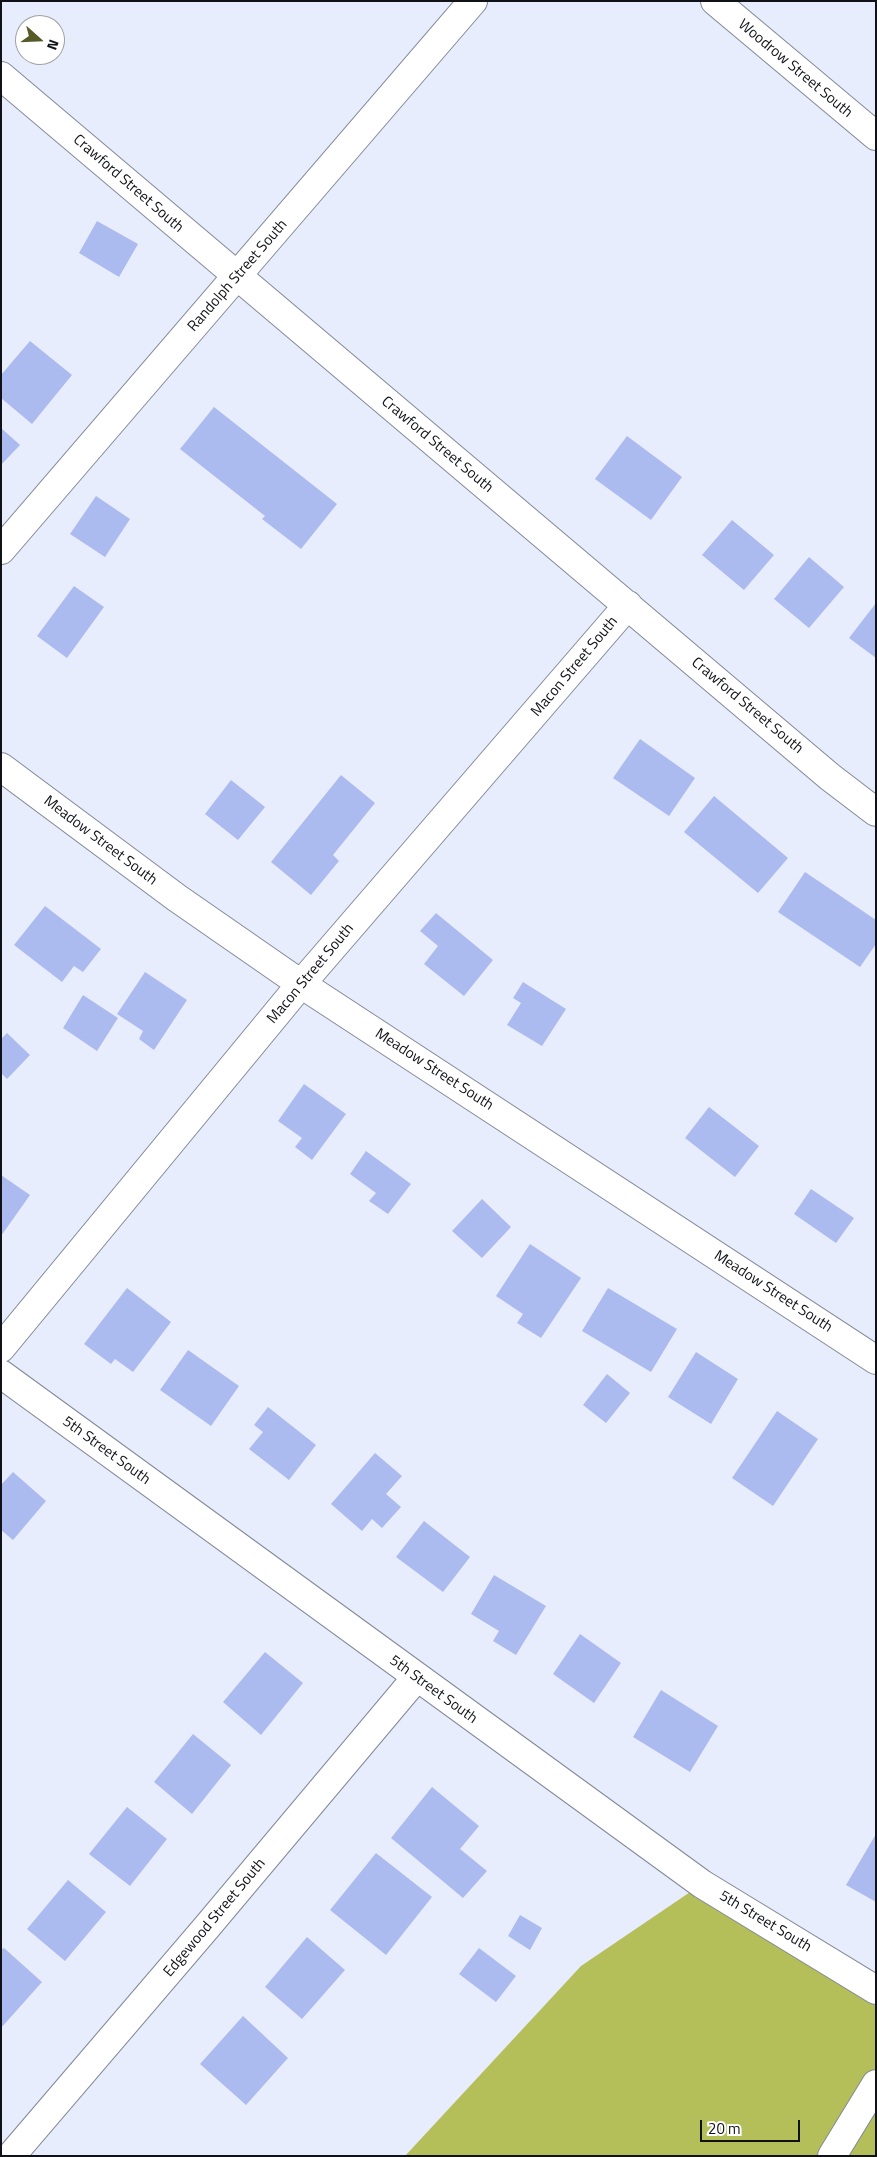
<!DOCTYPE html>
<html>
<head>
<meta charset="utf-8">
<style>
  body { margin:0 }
  #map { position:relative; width:877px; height:2157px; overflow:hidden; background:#e8edfd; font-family:"Titillium Web",sans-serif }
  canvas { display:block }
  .frame { position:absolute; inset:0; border:2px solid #101217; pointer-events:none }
  .north { position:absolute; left:15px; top:15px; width:50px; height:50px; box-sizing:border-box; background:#fff; border:1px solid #9fa0a2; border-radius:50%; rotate:110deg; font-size:14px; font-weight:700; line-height:20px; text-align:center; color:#101217 }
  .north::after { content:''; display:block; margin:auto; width:18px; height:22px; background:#555a28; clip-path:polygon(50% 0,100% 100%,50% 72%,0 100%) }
  .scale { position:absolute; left:700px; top:2120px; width:100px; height:22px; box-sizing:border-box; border:2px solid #101217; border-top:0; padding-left:6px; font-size:15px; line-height:18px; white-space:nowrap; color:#101217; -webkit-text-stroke:4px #fff; paint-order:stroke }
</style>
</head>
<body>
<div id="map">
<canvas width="877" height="2157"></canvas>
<div class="frame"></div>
<div class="north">N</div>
<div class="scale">20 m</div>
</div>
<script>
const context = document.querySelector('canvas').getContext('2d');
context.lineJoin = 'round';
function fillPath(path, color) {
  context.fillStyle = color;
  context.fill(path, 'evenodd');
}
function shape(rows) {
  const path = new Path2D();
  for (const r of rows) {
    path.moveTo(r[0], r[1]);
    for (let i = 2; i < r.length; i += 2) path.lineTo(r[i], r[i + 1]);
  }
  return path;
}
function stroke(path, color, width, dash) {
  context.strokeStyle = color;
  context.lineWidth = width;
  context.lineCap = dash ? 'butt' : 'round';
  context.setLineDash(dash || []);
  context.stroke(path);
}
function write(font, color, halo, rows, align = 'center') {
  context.font = font + ' "Titillium Web",sans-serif';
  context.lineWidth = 4;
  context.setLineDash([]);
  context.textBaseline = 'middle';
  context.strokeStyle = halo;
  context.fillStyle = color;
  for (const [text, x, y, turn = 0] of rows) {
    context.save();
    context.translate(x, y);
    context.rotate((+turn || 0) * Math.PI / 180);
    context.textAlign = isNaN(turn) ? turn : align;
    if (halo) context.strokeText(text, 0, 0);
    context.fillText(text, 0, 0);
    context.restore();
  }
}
fillPath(shape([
  [702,1884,876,1990,876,2156,405,2156,581,1966]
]), '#b4bf59');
fillPath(shape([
  [97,221,138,244,119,277,79,253],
  [30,341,72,375,32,424,1,398,1,375],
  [214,407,337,504,301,549,262,519,265,516,180,449],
  [1,428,20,445,1,465],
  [627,436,682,477,651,520,595,479],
  [96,496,130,519,105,557,70,534],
  [732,520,774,555,744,590,702,555],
  [809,557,844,587,809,628,774,599],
  [74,586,104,607,67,658,37,636],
  [876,603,876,658,849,638],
  [640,739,695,778,669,816,613,778],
  [341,775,375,803,333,855,339,861,311,895,271,862],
  [231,780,265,807,238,840,205,814],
  [714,796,788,858,758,893,684,832],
  [805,872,876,920,876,944,860,967,778,912],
  [45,906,101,949,83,972,74,966,62,982,14,945],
  [436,913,493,960,464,996,424,964,438,946,420,931],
  [145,972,187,1000,154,1050,139,1039,143,1031,117,1014],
  [523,982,566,1009,542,1046,507,1025,521,1003,513,998],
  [83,995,118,1018,97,1051,63,1028],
  [7,1033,30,1055,7,1079,1,1073,1,1039],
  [304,1084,346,1114,312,1160,295,1147,302,1138,278,1121],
  [709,1107,759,1146,735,1177,685,1138],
  [366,1151,411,1184,388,1214,369,1201,376,1193,350,1174],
  [1,1175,30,1195,1,1236],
  [811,1189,854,1218,836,1243,794,1214],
  [482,1199,511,1227,482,1258,452,1231],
  [530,1244,581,1278,541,1338,517,1323,523,1314,496,1296],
  [127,1288,171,1322,133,1372,115,1359,111,1364,84,1344],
  [608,1288,677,1329,651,1372,582,1331],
  [188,1350,239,1386,211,1426,160,1390],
  [696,1352,738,1379,711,1424,668,1397],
  [607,1374,630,1393,606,1423,583,1405],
  [268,1407,316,1445,289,1480,249,1449,263,1432,254,1425],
  [777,1411,818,1439,773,1506,732,1478],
  [375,1453,402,1476,386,1494,401,1507,382,1528,372,1519,362,1531,331,1504],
  [13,1472,46,1501,13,1540,1,1530,1,1485],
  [424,1521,470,1557,443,1592,396,1557],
  [494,1575,546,1606,516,1655,493,1641,499,1631,471,1614],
  [580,1634,621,1663,594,1703,553,1674],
  [265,1652,303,1683,261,1735,223,1702],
  [661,1690,718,1726,690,1772,633,1737],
  [193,1734,231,1765,192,1814,154,1782],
  [432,1787,479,1826,460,1849,487,1871,463,1898,391,1838],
  [127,1807,167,1839,130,1886,89,1854],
  [876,1834,876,1902,846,1885],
  [376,1853,432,1897,386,1955,330,1910],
  [68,1880,106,1912,65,1961,27,1929],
  [520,1915,542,1928,530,1950,508,1936],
  [307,1937,345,1970,302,2019,265,1987],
  [4,1948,42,1982,1,2028,1,1950],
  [479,1948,516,1976,496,2002,459,1974],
  [243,2016,288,2058,246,2105,200,2064]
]), '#abbbef');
const minor = shape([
  [715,1,876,136],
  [1,76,830,777,876,812],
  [1,550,473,1],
  [1,767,177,898,301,984,876,1360],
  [1,1348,301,984,628,605],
  [1,1374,702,1884,876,1990],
  [11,2156,206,1928,416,1678],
  [832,2156,876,2084]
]);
stroke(minor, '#838897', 30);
stroke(minor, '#fff', 28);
write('15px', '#101217', '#fff', [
  ["Woodrow Street South",795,69,40],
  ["Crawford Street South",128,184,41],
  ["Randolph Street South",238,276,-49],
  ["Crawford Street South",437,445,40],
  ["Macon Street South",575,667,-50],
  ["Crawford Street South",747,706,40],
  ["Meadow Street South",100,841,37],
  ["Macon Street South",311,974,-50],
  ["Meadow Street South",434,1070,33],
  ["Meadow Street South",773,1292,33],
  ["5th Street South",106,1451,36],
  ["5th Street South",433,1690,36],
  ["Edgewood Street South",215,1918,-50],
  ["5th Street South",765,1922,31]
]);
</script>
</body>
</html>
